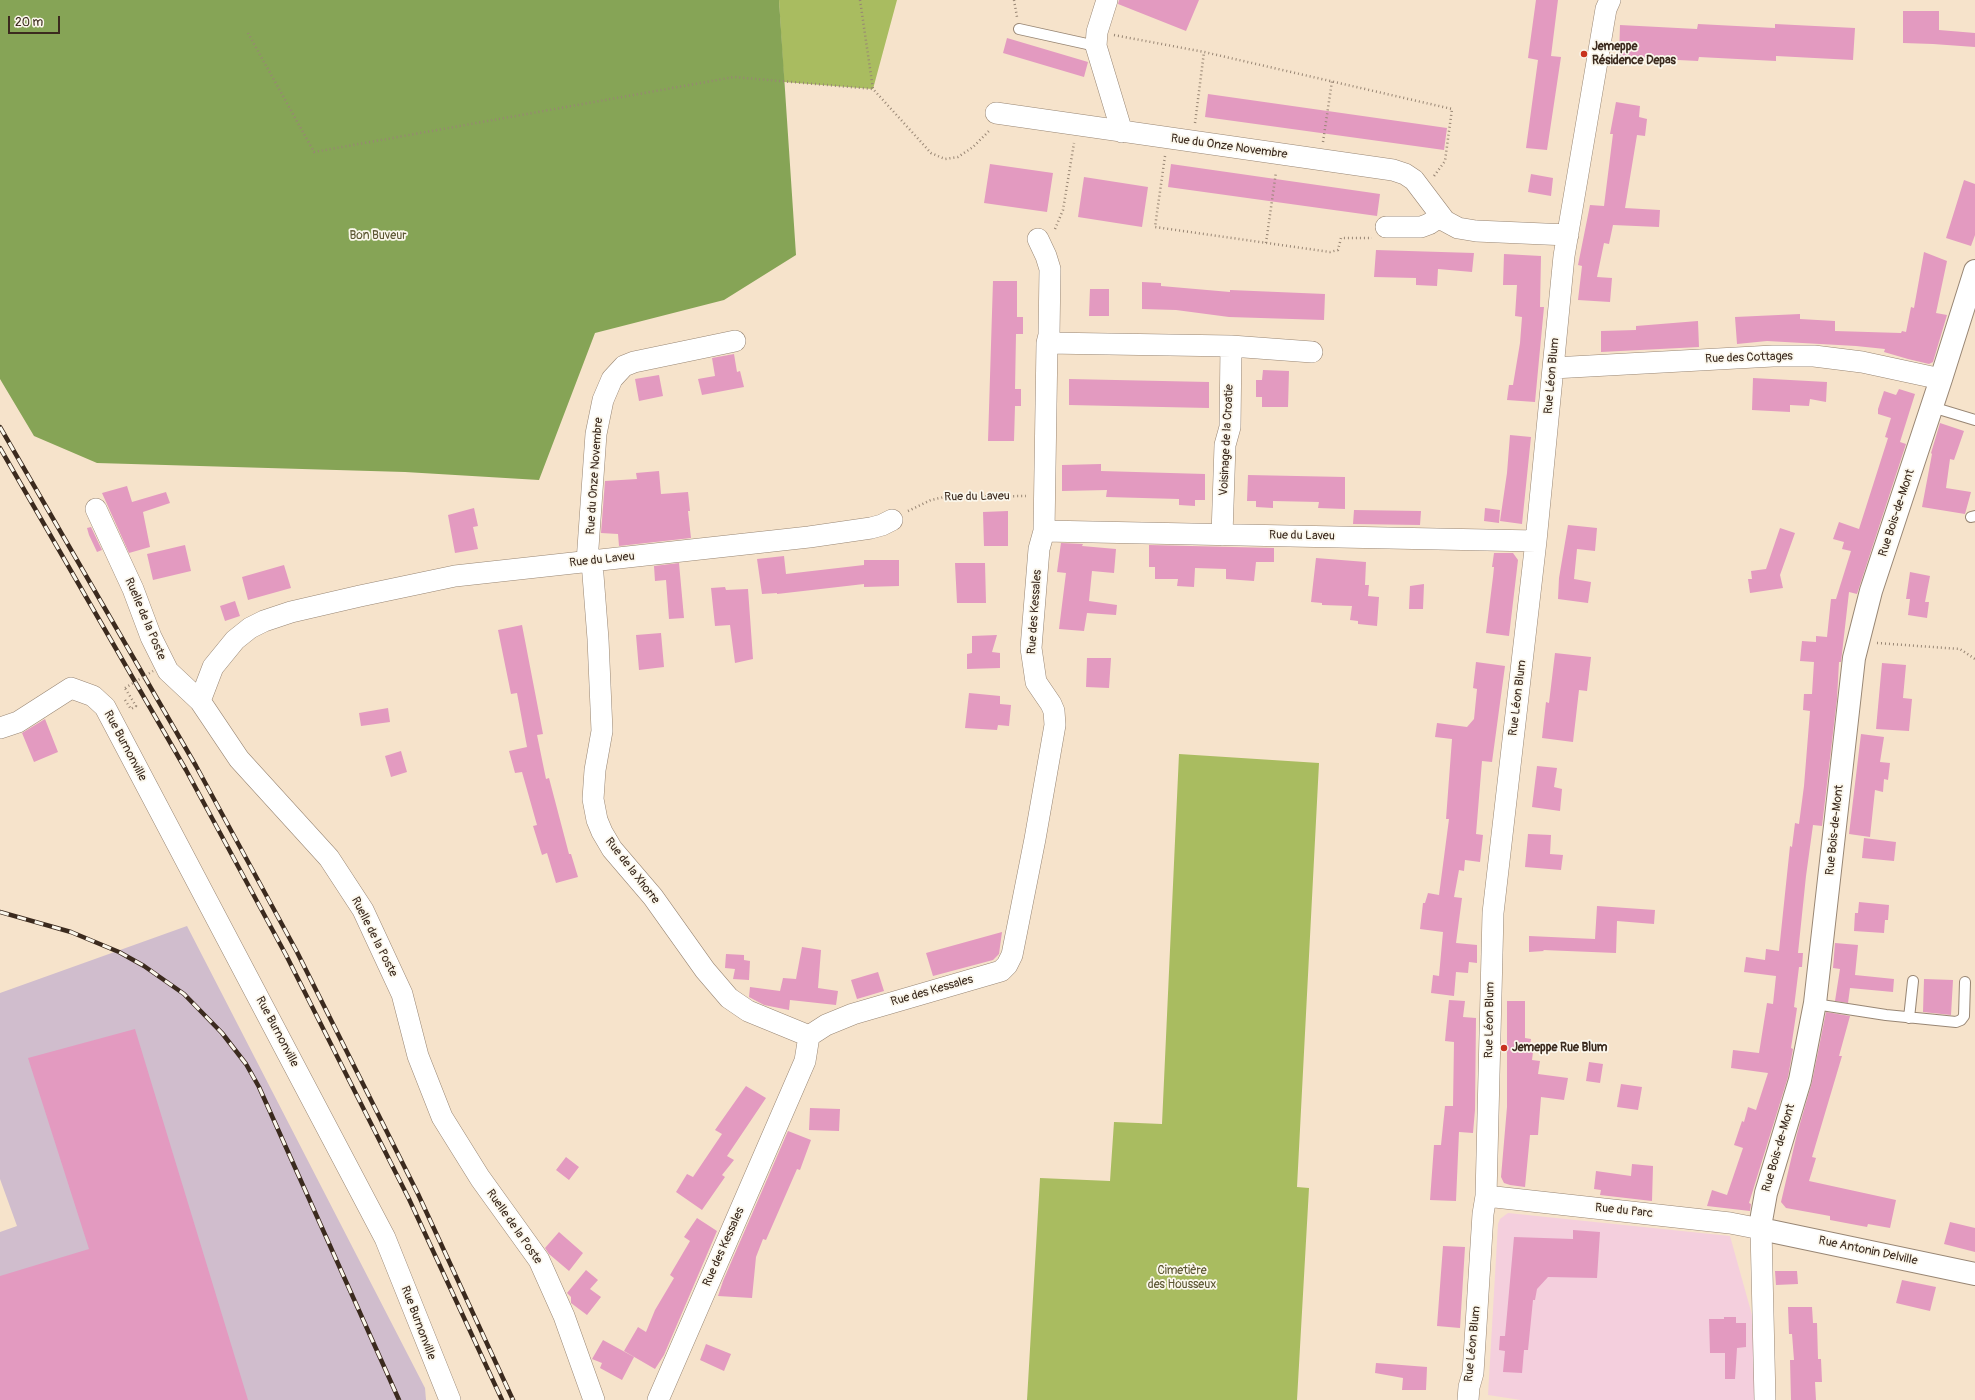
<!DOCTYPE html>
<html>
<head>
<meta charset="utf-8">
<style>
  body { margin:0 }
  #map { position:relative; width:1975px; height:1400px; overflow:hidden; background:#f6e3cb; font-family:Pangolin,sans-serif }
  canvas { display:block }
  .scale { position:absolute; left:8px; top:16px; width:52px; height:18px; box-sizing:border-box; border:2px solid #3b2a1e; border-top:0; padding-left:5px; font-size:12px; line-height:14px; white-space:nowrap; color:#3b2a1e; -webkit-text-stroke:3px #fbf7ec; paint-order:stroke }
</style>
</head>
<body>
<div id="map">
<canvas width="1975" height="1400"></canvas>
<div class="scale">20 m</div>
</div>
<script>
const context = document.querySelector('canvas').getContext('2d');
context.lineJoin = 'round';
function fillPath(path, color) {
  context.fillStyle = color;
  context.fill(path, 'evenodd');
}
function shape(rows) {
  const path = new Path2D();
  for (const r of rows) {
    path.moveTo(r[0], r[1]);
    for (let i = 2; i < r.length; i += 2) path.lineTo(r[i], r[i + 1]);
  }
  return path;
}
function stroke(path, color, width, dash) {
  context.strokeStyle = color;
  context.lineWidth = width;
  context.lineCap = dash ? 'butt' : 'round';
  context.setLineDash(dash || []);
  context.stroke(path);
}
function write(font, color, halo, rows, align = 'center') {
  context.font = font + ' Pangolin,sans-serif';
  context.lineWidth = 3.5;
  context.setLineDash([]);
  context.textBaseline = 'middle';
  context.strokeStyle = halo;
  context.fillStyle = color;
  for (const [text, x, y, turn = 0] of rows) {
    context.save();
    context.translate(x, y);
    context.rotate((+turn || 0) * Math.PI / 180);
    context.textAlign = isNaN(turn) ? turn : align;
    if (halo) context.strokeText(text, 0, 0);
    context.fillText(text, 0, 0);
    context.restore();
  }
}
fillPath(shape([
  [1508,1213,1730,1236,1752,1315,1755,1400,1521,1400,1488,1395,1498,1224,1500,1219]
]), '#f4cfdd');
fillPath(shape([
  [187,926,425,1388,426,1400,0,1400,0,1232,17,1226,0,1179,0,993]
]), '#d0bdcd');
fillPath(shape([
  [779,0,897,0,873,89,784,82],
  [1179,754,1319,763,1297,1187,1309,1188,1297,1400,1027,1400,1040,1178,1110,1181,1114,1122,1162,1124]
]), '#a9bc60');
fillPath(shape([
  [0,0,779,0,796,255,724,300,595,333,539,480,405,472,97,463,34,436,0,379]
]), '#86a456');
fillPath(shape([
  [1119,0,1199,0,1186,31,1118,4],
  [1536,0,1558,0,1551,56,1561,57,1547,150,1526,148,1538,60,1528,58],
  [1903,11,1939,11,1939,30,1975,33,1975,47,1933,44,1903,43],
  [1698,24,1775,28,1775,24,1855,28,1853,60,1776,56,1776,61,1699,57,1698,61,1619,57,1620,25,1697,29],
  [1007,38,1088,62,1084,77,1003,53],
  [1208,94,1447,128,1444,150,1205,117],
  [1616,102,1640,106,1639,117,1647,119,1645,136,1637,135,1625,208,1660,210,1659,227,1613,225,1609,244,1604,243,1597,277,1612,278,1610,302,1578,300,1582,266,1578,265,1590,205,1604,206,1613,134,1610,134],
  [990,164,1053,173,1047,212,984,203],
  [1171,164,1380,194,1377,216,1168,187],
  [1531,174,1553,178,1551,196,1528,192],
  [1084,177,1148,187,1142,227,1078,217],
  [1964,180,1975,184,1975,235,1971,246,1946,238],
  [1376,250,1474,253,1472,272,1438,269,1437,286,1416,285,1416,278,1374,277],
  [1924,252,1947,261,1936,313,1947,315,1933,362,1929,364,1908,359,1884,352,1885,349,1856,346,1767,341,1737,344,1735,317,1800,314,1800,319,1835,321,1835,331,1901,333,1902,331,1906,332,1911,307,1914,308],
  [1504,254,1541,256,1540,307,1544,307,1535,402,1507,400,1509,385,1513,385,1520,343,1522,317,1515,316,1517,285,1503,285],
  [993,281,1017,281,1017,317,1023,317,1023,334,1016,334,1015,389,1021,389,1021,406,1015,406,1014,441,988,441],
  [1142,282,1161,283,1161,286,1230,292,1230,290,1325,294,1324,320,1229,317,1176,310,1142,309],
  [1090,289,1109,289,1109,316,1089,316],
  [1698,321,1699,347,1601,352,1601,331,1636,330,1636,326],
  [734,354,737,372,740,371,744,387,702,395,698,379,715,376,712,358],
  [1263,370,1289,371,1288,407,1262,407,1262,397,1256,397,1256,380,1262,380],
  [659,375,663,396,639,401,635,379],
  [1753,378,1827,382,1826,402,1810,399,1809,406,1790,405,1790,412,1752,410],
  [1069,379,1209,382,1209,408,1069,405],
  [1899,389,1915,394,1900,442,1906,444,1857,594,1849,592,1841,662,1839,662,1837,699,1822,826,1813,825,1806,876,1798,953,1803,953,1802,967,1799,967,1794,1007,1797,1008,1791,1048,1793,1049,1788,1077,1749,1203,1751,1204,1750,1211,1707,1206,1712,1190,1727,1195,1743,1148,1734,1145,1742,1121,1744,1122,1748,1107,1756,1110,1768,1073,1731,1068,1733,1050,1759,1053,1767,1003,1773,1004,1776,976,1744,972,1746,957,1765,960,1766,949,1779,951,1790,846,1792,847,1795,823,1799,824,1804,786,1810,711,1803,710,1804,694,1812,694,1814,662,1800,661,1802,641,1816,642,1816,636,1827,637,1831,599,1836,599,1851,551,1842,549,1844,542,1833,539,1839,522,1859,529,1888,438,1885,437,1891,418,1878,414,1878,409,1884,391,1896,395],
  [1940,423,1964,431,1954,460,1950,459,1946,488,1971,492,1965,514,1922,507,1932,454,1931,453],
  [1510,435,1531,437,1522,524,1500,521,1507,473],
  [1101,464,1101,471,1205,474,1205,500,1195,500,1195,506,1179,505,1179,499,1106,497,1107,490,1062,491,1062,465],
  [659,471,661,494,688,492,690,511,688,511,691,538,619,546,618,534,601,533,605,481,637,479,636,473],
  [1248,475,1345,477,1345,509,1318,508,1319,502,1273,501,1273,508,1256,507,1256,501,1247,501],
  [127,486,132,502,166,492,170,503,143,512,150,547,129,553,102,493],
  [474,508,478,526,473,527,478,549,455,553,448,515],
  [1485,508,1500,510,1499,523,1484,521],
  [1354,510,1421,511,1420,525,1353,524],
  [1008,511,1008,546,984,546,983,512],
  [1568,525,1597,528,1595,551,1577,549,1574,579,1591,582,1588,603,1558,599,1559,578],
  [91,527,102,550,97,552,89,535,87,528],
  [1780,528,1795,533,1780,575,1783,588,1750,593,1748,579,1752,579,1751,571,1766,569],
  [1061,543,1083,544,1082,546,1116,549,1114,573,1092,571,1089,601,1117,605,1116,615,1087,613,1084,631,1059,629,1066,573,1057,572],
  [185,545,191,571,153,580,147,554],
  [1149,545,1274,548,1274,562,1256,562,1254,581,1226,579,1226,569,1195,568,1194,587,1177,586,1178,579,1155,579,1155,567,1149,567],
  [1494,553,1513,553,1518,560,1509,636,1486,633,1493,577,1494,567,1492,567],
  [784,556,786,574,864,565,864,560,899,560,899,586,864,587,864,584,777,594,777,593,762,594,757,559],
  [1316,558,1366,562,1365,585,1369,585,1368,596,1379,597,1377,626,1358,624,1358,621,1350,620,1352,606,1322,605,1322,603,1311,602],
  [679,563,684,618,669,619,666,580,655,581,654,566],
  [955,563,985,563,986,603,957,603],
  [284,565,291,588,248,600,242,577],
  [1910,572,1930,576,1925,602,1929,602,1927,618,1908,615,1910,599,1906,599],
  [1424,584,1423,609,1409,609,1410,586],
  [725,587,726,590,748,589,753,659,735,663,730,625,715,626,711,588],
  [235,601,240,616,225,621,220,606],
  [522,625,543,734,537,735,546,779,549,778,569,854,571,854,578,877,556,883,547,853,542,855,533,826,537,825,522,772,515,773,509,751,527,747,517,693,511,694,498,630],
  [661,633,664,667,639,670,636,635],
  [997,635,992,652,1000,653,1000,668,967,669,967,654,972,653,972,636],
  [1555,653,1591,657,1587,691,1579,690,1573,742,1542,738,1546,702,1549,703],
  [1087,658,1111,658,1109,688,1086,687],
  [1476,662,1505,666,1492,762,1482,761,1476,834,1483,835,1480,862,1465,860,1464,871,1459,870,1454,897,1462,898,1456,943,1477,945,1477,963,1469,962,1468,973,1456,972,1454,996,1431,993,1433,975,1439,976,1443,932,1420,929,1423,903,1425,903,1428,893,1439,895,1449,819,1446,819,1452,739,1435,737,1437,723,1467,727,1474,719,1477,689,1473,688],
  [1882,663,1906,665,1903,698,1912,699,1909,731,1876,729],
  [969,693,1000,696,1000,704,1011,705,1009,726,998,725,997,730,965,728],
  [388,708,390,722,361,726,359,713],
  [45,719,58,752,34,762,22,733],
  [1861,734,1884,737,1880,762,1890,763,1888,780,1884,779,1883,792,1875,790,1870,837,1849,834],
  [401,751,407,772,391,777,385,756],
  [1537,766,1557,768,1554,787,1562,789,1560,811,1532,807],
  [1528,834,1551,835,1550,854,1563,855,1561,870,1525,867],
  [1864,838,1896,842,1894,861,1862,858],
  [1859,902,1889,905,1888,920,1885,920,1884,933,1854,931,1855,913,1858,913],
  [1597,906,1655,910,1654,924,1617,921,1616,953,1543,950,1544,951,1529,952,1529,936,1595,939],
  [1002,932,999,954,993,960,933,976,926,953],
  [1835,943,1858,945,1855,975,1894,979,1893,992,1850,988,1848,1003,1835,1001,1840,969,1833,968],
  [802,947,821,950,818,988,838,991,836,1005,790,1000,789,1010,764,1005,749,997,750,987,780,991,783,978,796,979],
  [726,954,744,955,744,960,750,961,749,980,733,979,735,969,725,968],
  [878,972,884,991,857,999,851,980],
  [1924,979,1953,980,1951,1015,1923,1012],
  [1449,1000,1465,1001,1463,1017,1476,1018,1475,1110,1473,1133,1459,1132,1456,1201,1430,1200,1434,1145,1441,1145,1445,1106,1453,1106,1454,1042,1445,1041],
  [1507,1001,1525,1001,1525,1038,1531,1039,1529,1052,1533,1052,1532,1060,1540,1061,1538,1074,1568,1078,1564,1100,1541,1097,1538,1135,1530,1135,1525,1187,1510,1185,1504,1183,1501,1177,1507,1107],
  [1826,1012,1850,1016,1839,1056,1842,1056,1812,1157,1816,1158,1809,1181,1896,1200,1890,1228,1868,1224,1867,1227,1830,1220,1830,1216,1786,1208,1781,1202,1797,1134,1812,1082],
  [135,1029,248,1400,0,1400,0,1276,89,1249,28,1058],
  [1589,1062,1603,1064,1600,1083,1586,1081],
  [1621,1084,1642,1087,1638,1110,1617,1107],
  [746,1086,766,1098,727,1156,734,1160,722,1175,725,1177,702,1210,676,1192,687,1174,693,1177,722,1134,715,1130],
  [810,1108,840,1109,839,1131,809,1130],
  [788,1131,811,1140,800,1170,797,1169,766,1240,763,1239,756,1257,752,1298,718,1296,723,1281],
  [566,1157,579,1167,569,1180,556,1170],
  [1632,1164,1653,1166,1652,1201,1600,1195,1601,1190,1594,1189,1596,1171,1631,1176],
  [697,1218,717,1231,664,1355,655,1369,624,1351,638,1327,646,1332,655,1310,674,1278,670,1275,690,1241,684,1237],
  [1950,1222,1975,1228,1975,1252,1944,1244],
  [1573,1230,1600,1232,1597,1278,1548,1277,1537,1289,1535,1300,1533,1300,1528,1350,1524,1350,1522,1373,1503,1372,1505,1351,1499,1350,1500,1336,1505,1336,1514,1237,1573,1239],
  [559,1232,583,1253,569,1271,549,1254,545,1248],
  [1443,1246,1465,1247,1460,1328,1437,1326],
  [586,1270,598,1280,590,1289,601,1297,587,1315,571,1303,571,1297,567,1293],
  [1775,1271,1797,1271,1798,1284,1776,1285],
  [1902,1280,1936,1287,1930,1311,1896,1303],
  [1788,1307,1812,1307,1813,1323,1817,1323,1818,1359,1821,1359,1822,1382,1815,1382,1816,1400,1791,1400,1790,1360,1794,1360,1792,1334,1789,1334],
  [1724,1317,1736,1317,1736,1323,1746,1323,1746,1347,1737,1348,1735,1379,1725,1379,1725,1353,1710,1353,1709,1319,1724,1319],
  [603,1340,634,1357,622,1380,600,1368,602,1363,592,1359],
  [706,1344,731,1354,724,1371,700,1360],
  [1376,1363,1427,1367,1426,1390,1402,1390,1403,1378,1375,1373]
]), '#e39ac0');
const service = shape([
  [1019,29,1096,46],
  [1932,407,1975,420],
  [1971,517,1975,516],
  [1815,1004,1886,1015,1956,1022,1961,1020,1964,1016,1965,982],
  [1909,1018,1913,981]
]);
const minor = shape([
  [1107,0,1097,32,1096,46,1122,132],
  [996,113,1393,170,1405,174,1414,180,1445,221,1458,228,1476,231,1568,235],
  [1386,227,1421,227,1429,224,1441,216],
  [1047,343,1231,346,1312,352],
  [1553,368,1773,356,1814,356,1862,362,1941,379],
  [96,509,133,589,151,637,168,671,200,701,239,759,329,858,363,910,402,994,418,1056,442,1117,480,1178,539,1260,564,1316,594,1400],
  [1044,531,1536,541],
  [1222,535,1225,445,1230,427,1231,346],
  [587,562,596,434,603,400,612,379,624,366,634,362,735,341],
  [592,562,598,639,602,731,595,770,593,799,597,820,602,832,612,849,653,897,705,970,729,998,748,1011,809,1036],
  [200,701,213,667,235,640,250,628,264,621,291,612,360,596,455,576,809,537,871,528,882,525,892,520],
  [0,728,18,722,71,688,93,696,105,707,385,1238,450,1400],
  [1486,1196,1730,1223,1761,1229,1765,1400],
  [658,1400,805,1061,809,1036,826,1025,853,1014,1001,971,1007,965,1012,955,1035,839,1055,725,1054,711,1051,704,1036,682,1031,648,1039,549,1044,531,1047,343,1049,335,1050,269,1046,256,1038,239],
  [1468,1400,1469,1387,1473,1373,1483,1214,1486,1196,1493,913,1536,541,1564,256,1606,9,1610,0]
]);
const tertiary = shape([
  [1975,271,1941,379,1871,591,1854,658,1815,1003,1800,1080,1766,1193,1761,1221,1761,1229,1975,1274]
]);
stroke(service, '#988674', 12);
stroke(minor, '#988674', 22);
stroke(tertiary, '#988674', 24);
stroke(shape([
  [860,0,873,89,931,153,945,159,958,157,973,147,990,130],
  [1014,0,1017,17],
  [248,33,314,152,734,77,873,89],
  [1114,35,1204,52,1452,109,1445,161,1434,176],
  [1195,123,1204,52],
  [1323,142,1332,81],
  [1165,156,1155,227,1330,252,1338,250,1341,238,1372,238],
  [1055,229,1063,210,1074,143],
  [1266,243,1276,172],
  [908,511,931,500,944,497,1026,496],
  [1877,643,1960,649,1975,659],
  [125,700,131,709,136,706,125,688]
]), '#988674', 2.5, [1, 3]);
stroke(service, '#fff', 10);
stroke(minor, '#fff', 21);
stroke(tertiary, '#fff', 22);
const rail = shape([
  [0,427,196,766,297,952,418,1194,513,1400],
  [0,448,186,770,286,955,409,1199,502,1400],
  [0,912,71,932,119,952,144,966,184,994,222,1033,246,1064,259,1087,399,1400]
]);
stroke(rail, '#3b2a1e', 4.5);
stroke(rail, '#fbf7ec', 3, [9]);
stroke(shape([
  [125,688,153,671]
]), '#988674', 2.5, [1, 3]);
for (const [x, y, r, color] of [
  [1584,54,4,"#c8321e"],
  [1504,1048,4,"#c8321e"]
]) {
  const dot = new Path2D();
  dot.arc(x, y, r, 0, 2 * Math.PI);
  context.fillStyle = color;
  context.fill(dot);
  stroke(dot, '#fbf7ec', 1.5);
}
write('bold 12px', '#3b2a1e', '#fbf7ec', [
  ["Jemeppe",1592,47],
  ["Résidence Depas",1592,61],
  ["Jemeppe Rue Blum",1512,1048]
], 'left');
write('12px', '#3b2a1e', '#fbf7ec', [
  ["Rue du Onze Novembre",1229,147,8],
  ["Rue des Cottages",1749,358,-2],
  ["Rue Léon Blum",1552,376,-85],
  ["Voisinage de la Croatie",1227,440,-87],
  ["Rue du Onze Novembre",595,476,-86],
  ["Rue du Laveu",977,497,-1],
  ["Rue Bois-de-Mont",1897,513,-72],
  ["Rue du Laveu",1302,536,1],
  ["Rue du Laveu",602,560,-6],
  ["Rue des Kessales",1035,612,-86],
  ["Ruelle de la Poste",145,619,67],
  ["Rue Léon Blum",1518,698,-83],
  ["Rue Burnonville",125,746,62],
  ["Rue Bois-de-Mont",1835,830,-84],
  ["Rue de la Xhorre",632,871,52],
  ["Ruelle de la Poste",374,937,63],
  ["Rue des Kessales",932,991,-16],
  ["Rue Léon Blum",1490,1020,-89],
  ["Rue Burnonville",277,1032,62],
  ["Rue Bois-de-Mont",1779,1148,-74],
  ["Rue du Parc",1624,1211,6],
  ["Ruelle de la Poste",514,1227,55],
  ["Rue des Kessales",724,1247,-66],
  ["Rue Antonin Delville",1868,1251,12],
  ["Rue Burnonville",418,1323,69],
  ["Rue Léon Blum",1473,1344,-84]
]);
write('12px', '#5c5632', '#fbf7ec', [
  ["Bon Buveur",378,236],
  ["Cimetière",1182,1271],
  ["des Housseux",1182,1285]
]);
</script>
</body>
</html>
